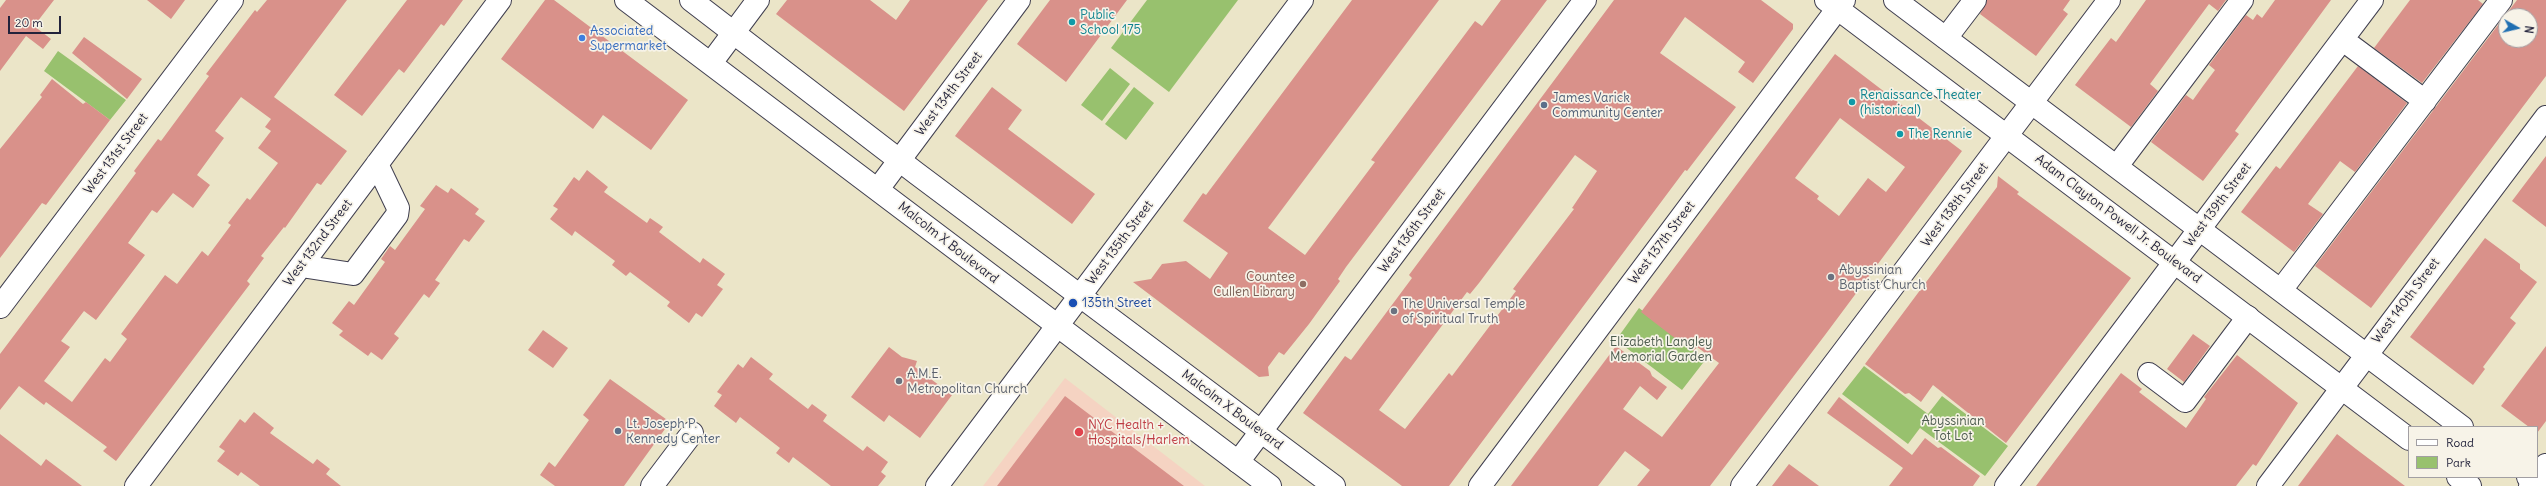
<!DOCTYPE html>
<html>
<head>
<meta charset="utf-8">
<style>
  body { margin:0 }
  #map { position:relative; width:2546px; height:486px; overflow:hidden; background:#ebe5c8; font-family:Delius,sans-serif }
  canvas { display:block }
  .legend { position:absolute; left:2408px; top:426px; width:130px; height:52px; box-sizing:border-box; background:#f7f3e8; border:1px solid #a29fa3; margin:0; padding:5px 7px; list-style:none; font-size:12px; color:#22223b }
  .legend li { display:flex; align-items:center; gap:8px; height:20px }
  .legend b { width:20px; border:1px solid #a29fa3 }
  .north { position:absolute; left:2498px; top:8px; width:40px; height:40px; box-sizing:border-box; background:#f7f3e8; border:1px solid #a29fa3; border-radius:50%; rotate:98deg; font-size:11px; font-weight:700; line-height:16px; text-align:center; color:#22223b }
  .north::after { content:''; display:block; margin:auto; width:14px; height:18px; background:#1f6fb2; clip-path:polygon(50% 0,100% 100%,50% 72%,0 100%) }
  .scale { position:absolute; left:8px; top:16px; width:53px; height:18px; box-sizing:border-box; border:2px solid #22223b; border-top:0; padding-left:5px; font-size:12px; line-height:14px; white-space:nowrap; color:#22223b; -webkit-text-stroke:3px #f7f3e8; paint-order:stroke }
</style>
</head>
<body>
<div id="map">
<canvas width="2546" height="486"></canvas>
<ul class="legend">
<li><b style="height:5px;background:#fff"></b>Road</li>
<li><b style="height:11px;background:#98c16e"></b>Park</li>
</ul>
<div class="north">N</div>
<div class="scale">20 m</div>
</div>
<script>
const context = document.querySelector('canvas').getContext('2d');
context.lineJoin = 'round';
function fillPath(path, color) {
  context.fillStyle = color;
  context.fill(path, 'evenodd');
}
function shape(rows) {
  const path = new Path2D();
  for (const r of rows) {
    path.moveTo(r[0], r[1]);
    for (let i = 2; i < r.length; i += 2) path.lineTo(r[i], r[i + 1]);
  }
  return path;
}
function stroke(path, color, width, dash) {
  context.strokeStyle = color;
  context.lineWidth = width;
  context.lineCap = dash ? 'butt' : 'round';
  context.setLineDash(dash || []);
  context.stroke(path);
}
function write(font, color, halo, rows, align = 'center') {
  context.font = font + ' Delius,sans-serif';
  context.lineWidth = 3.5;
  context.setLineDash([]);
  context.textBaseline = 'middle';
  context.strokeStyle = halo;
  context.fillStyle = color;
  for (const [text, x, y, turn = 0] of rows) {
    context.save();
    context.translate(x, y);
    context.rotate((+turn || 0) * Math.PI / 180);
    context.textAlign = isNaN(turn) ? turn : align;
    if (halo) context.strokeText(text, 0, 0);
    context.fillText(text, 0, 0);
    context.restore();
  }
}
fillPath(shape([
  [1065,378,1205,486,983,486]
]), '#f5d3c2');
fillPath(shape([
  [1147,0,1238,0,1169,92,1111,48],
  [58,51,126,100,110,120,44,71],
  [1110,68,1130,84,1102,121,1081,105],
  [1134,87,1154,103,1126,140,1105,124],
  [1639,308,1706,359,1682,390,1616,340],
  [1864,366,1928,414,1942,396,2008,446,1985,476,1920,428,1908,444,1842,394]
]), '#98c16e');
fillPath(shape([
  [6,0,54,0,34,26,51,39,43,49,26,36,0,71,0,8],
  [147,0,185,0,171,19],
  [267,0,347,0,274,97,347,151,321,185,317,183,285,228,284,227,261,256,264,258,247,281,250,284,116,461,103,451,107,447,46,402,44,405,19,386,0,410,0,354,116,200,136,173,134,171,158,139,161,141,209,76,206,74,255,10,257,12],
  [241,97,271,119,265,127,271,131,258,148,278,163,250,200,247,198,228,223,231,225,208,256,202,251,177,284,165,275,121,334,127,339,110,362,105,358,72,402,44,381,70,347,61,341,84,311,96,320,145,255,128,243,152,210,157,213,173,193,193,208,210,185,197,175,224,138,215,131],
  [407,0,463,0,444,26,441,24,404,73,399,69,362,116,334,95],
  [545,0,554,0,688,100,651,150,603,115,593,129,501,59],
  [787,0,870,0,896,20,910,0,988,0,904,111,776,14],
  [1050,0,1127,0,1066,82,1017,44],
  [1352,0,1439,0,1268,228,1305,255,1375,162,1371,160,1475,21,1482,26,1501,0,1547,0,1346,267,1338,279,1340,281,1309,324,1284,355,1279,352,1268,367,1269,376,1259,377,1133,282,1151,279,1162,264,1186,261,1210,279,1228,253,1183,221,1203,193,1206,195],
  [1614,0,1761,0,1793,24,1793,29,1753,83,1738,72,1745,62,1685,17,1660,53,1736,107,1687,171,1685,170,1449,486,1402,486,1303,413,1345,356,1351,360,1412,278,1409,275],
  [1575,155,1597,171,1572,208,1574,209,1513,289,1516,291,1452,376,1449,373,1405,429,1379,410,1467,292,1470,294,1479,283],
  [1987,0,2070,0,2063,10,2068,14,2036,56,1980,14],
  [2146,0,2226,0,2218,11,2209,4,2150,84,2158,91,2131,127,2075,85,2111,38,2116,42],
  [2275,0,2331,0,2235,131,2239,134,2203,181,2151,142,2186,95,2193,100,2203,86,2215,70,2209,65,2246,15,2253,20,2257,14,2262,18],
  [2410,0,2478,0,2483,4,2422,83,2374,48],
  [2517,0,2546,0,2546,76,2371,308,2315,266],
  [2506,16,2530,16,2530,40,2506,40],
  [84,37,142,79,127,99,72,53],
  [1835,54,1962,151,1825,335,1710,486,1637,486,1650,470,1625,451,1598,486,1511,486,1616,346,1650,371,1652,376,1667,387,1657,400,1640,386,1623,409,1662,437,1719,363,1697,347,1694,351,1676,339,1641,312],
  [1840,118,1905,167,1886,192,1868,178,1839,216,1817,199,1819,196,1795,178],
  [2358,66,2407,103,2355,172,2340,161,2308,204,2323,214,2294,252,2241,212,2276,166,2280,169],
  [52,79,83,104,86,102,110,120,46,205,42,203,0,258,0,149,42,97,40,95],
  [992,87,1022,110,1008,129,1095,194,1072,224,955,136],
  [2546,156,2546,227,2512,201],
  [587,170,608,187,604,192,647,223,650,218,663,227,659,232,700,263,703,258,725,274,717,285,723,289,702,317,696,313,689,323,667,306,670,302,630,272,626,276,612,265,615,261,575,231,572,236,550,219,558,209,553,206,574,177,579,181],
  [1998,176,2019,192,2017,194,2131,278,2006,443,1933,385,1921,402,1909,393,1905,394,1865,364,1997,187],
  [436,185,448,193,451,188,479,209,475,214,485,221,469,242,464,239,435,280,440,283,429,298,424,294,394,334,399,338,382,360,371,352,368,356,339,335,343,331,332,323,349,301,354,305,385,262,381,259,390,246,395,250,425,209,420,206],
  [2485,238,2520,264,2520,269,2537,282,2510,318,2516,323,2483,367,2485,369,2473,385,2410,337],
  [543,330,568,348,553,368,528,350],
  [2193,334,2210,346,2184,382,2167,369],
  [2546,346,2546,421,2537,433,2537,427,2529,427,2501,406],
  [889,347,902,357,917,361,915,367,952,395,920,438,889,415,884,422,851,397],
  [2237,355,2298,403,2256,466,2253,464,2236,486,2036,486,2121,373,2142,389,2139,392,2186,428,2206,399,2204,397],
  [751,357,773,374,769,379,808,409,812,404,827,415,823,421,863,451,867,446,888,462,881,472,886,476,878,486,831,486,793,457,789,463,776,453,780,448,740,417,736,423,714,406,722,395,717,392,738,364,743,368],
  [610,379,670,422,624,486,555,486,540,475,549,462,555,467,589,420,583,415],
  [1065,396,1184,486,997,486],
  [1839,397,1912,455,1925,438,1938,448,1941,447,1980,476,1973,486,1889,486,1903,468,1827,413],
  [254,412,274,428,270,433,313,464,317,459,330,469,326,474,341,486,260,486,241,472,238,476,217,461,225,451,219,447,240,419,245,423],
  [0,434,41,466,46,459,82,486,0,486],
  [2337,434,2356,449,2405,486,2298,486],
  [1789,464,1819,486,1772,486]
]), '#d9918a');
const minor = shape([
  [1946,38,1975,0],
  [2343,40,2425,101],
  [711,63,758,0],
  [2117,166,2242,0],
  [878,189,1019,0],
  [301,266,353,274,397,215,398,208,377,164],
  [2281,290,2501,0],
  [0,307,232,0],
  [2149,374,2185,401,2248,317],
  [1238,462,1585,0],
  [136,486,500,0],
  [652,486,692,433],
  [937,486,1302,0],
  [1480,486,1844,0],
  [1742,486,2109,0],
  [2006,486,2372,0],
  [2268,486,2546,117],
  [2530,486,2546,465]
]);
const major = shape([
  [626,0,1270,486],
  [691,0,916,173,1334,486],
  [1826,0,2409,439],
  [1895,0,2462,427],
  [2458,477,2470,486],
  [2528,477,2540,486]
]);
stroke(minor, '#403f50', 24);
stroke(major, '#403f50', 24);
stroke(minor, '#fff', 22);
stroke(major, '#fff', 22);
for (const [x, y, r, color] of [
  [1072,22,4,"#0f9aa8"],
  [582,38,4,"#3f7fe0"],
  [1852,102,4,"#0f9aa8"],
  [1544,105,4,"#5c6f8a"],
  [1900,134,4,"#0f9aa8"],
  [1831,277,4,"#6b7280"],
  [1303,284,4,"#8d6e63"],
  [1073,303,5,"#1a4fb4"],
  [1394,311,4,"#6b7280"],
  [899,381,4,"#6b7280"],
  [618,431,4,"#5c6f8a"],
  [1079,432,5,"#e0444e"]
]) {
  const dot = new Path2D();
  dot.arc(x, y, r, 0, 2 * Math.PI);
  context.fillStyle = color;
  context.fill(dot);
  stroke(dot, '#f7f3e8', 1.5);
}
write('13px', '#0d838f', '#f7f3e8', [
  ["Public",1080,15],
  ["School 175",1080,30],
  ["Renaissance Theater",1860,95],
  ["(historical)",1860,110],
  ["The Rennie",1908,134]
], 'left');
write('13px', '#366cbe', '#f7f3e8', [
  ["Associated",590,31],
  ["Supermarket",590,46]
], 'left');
write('13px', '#22223b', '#f7f3e8', [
  ["West 134th Street",949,94,-53],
  ["West 131st Street",116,154,-53],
  ["West 138th Street",1955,205,-53],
  ["West 139th Street",2218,205,-53],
  ["Adam Clayton Powell Jr. Boulevard",2118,219,37],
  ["West 136th Street",1412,231,-53],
  ["West 132nd Street",318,243,-53],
  ["Malcolm X Boulevard",948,243,38],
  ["West 135th Street",1120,243,-53],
  ["West 137th Street",1662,243,-53],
  ["West 140th Street",2406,301,-53],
  ["Malcolm X Boulevard",1232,410,37]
]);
write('13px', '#4e5e75', '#f7f3e8', [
  ["James Varick",1552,98],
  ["Community Center",1552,113],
  ["Lt. Joseph P.",626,424],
  ["Kennedy Center",626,439]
], 'left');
write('13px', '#5b616d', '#f7f3e8', [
  ["Abyssinian",1839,270],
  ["Baptist Church",1839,285],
  ["The Universal Temple",1402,304],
  ["of Spiritual Truth",1402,319],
  ["A.M.E.",907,374],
  ["Metropolitan Church",907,389]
], 'left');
write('13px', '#785e54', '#f7f3e8', [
  ["Countee",1295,277],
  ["Cullen Library",1295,292]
], 'right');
write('13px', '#164399', '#f7f3e8', [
  ["135th Street",1082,303]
], 'left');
write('13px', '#4b5a4d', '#f7f3e8', [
  ["Elizabeth Langley",1661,342],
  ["Memorial Garden",1661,357],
  ["Abyssinian",1953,421],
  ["Tot Lot",1953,436]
]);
write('13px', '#be3a42', '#f7f3e8', [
  ["NYC Health +",1088,425],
  ["Hospitals/Harlem",1088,440]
], 'left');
</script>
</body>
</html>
